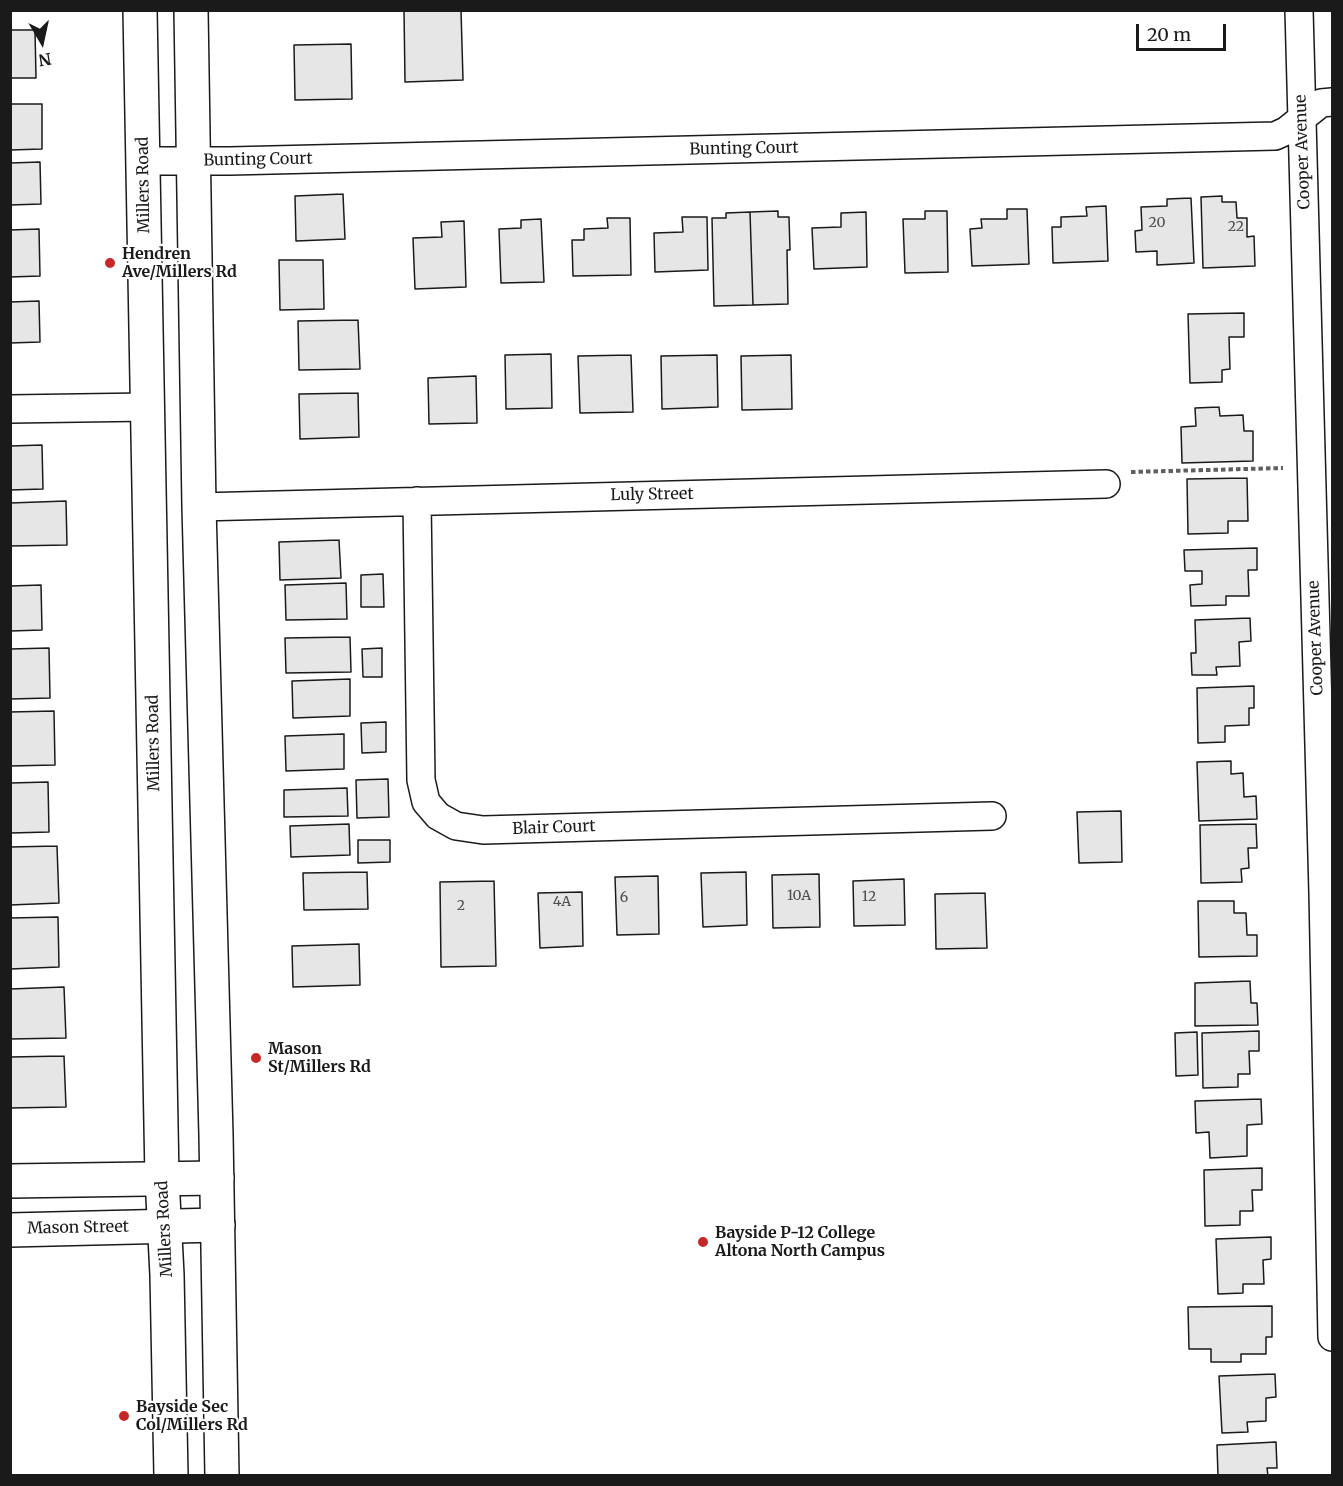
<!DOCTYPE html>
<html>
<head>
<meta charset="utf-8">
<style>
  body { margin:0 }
  #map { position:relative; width:1343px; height:1486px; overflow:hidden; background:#fff; font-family:Merriweather,serif }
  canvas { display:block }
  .frame { position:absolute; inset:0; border:12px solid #1a1a1a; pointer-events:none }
  .north { position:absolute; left:12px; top:12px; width:60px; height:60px; -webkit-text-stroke:4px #fff; paint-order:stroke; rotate:171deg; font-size:16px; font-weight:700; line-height:24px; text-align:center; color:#1a1a1a }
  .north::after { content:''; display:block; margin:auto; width:21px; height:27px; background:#1a1a1a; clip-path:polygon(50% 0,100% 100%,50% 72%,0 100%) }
  .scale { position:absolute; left:1136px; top:24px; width:90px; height:27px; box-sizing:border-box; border:3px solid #1a1a1a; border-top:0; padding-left:8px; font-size:18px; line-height:21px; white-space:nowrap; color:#1a1a1a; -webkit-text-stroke:4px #fff; paint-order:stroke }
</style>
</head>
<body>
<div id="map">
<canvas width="1343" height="1486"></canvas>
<div class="frame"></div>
<div class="north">N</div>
<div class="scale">20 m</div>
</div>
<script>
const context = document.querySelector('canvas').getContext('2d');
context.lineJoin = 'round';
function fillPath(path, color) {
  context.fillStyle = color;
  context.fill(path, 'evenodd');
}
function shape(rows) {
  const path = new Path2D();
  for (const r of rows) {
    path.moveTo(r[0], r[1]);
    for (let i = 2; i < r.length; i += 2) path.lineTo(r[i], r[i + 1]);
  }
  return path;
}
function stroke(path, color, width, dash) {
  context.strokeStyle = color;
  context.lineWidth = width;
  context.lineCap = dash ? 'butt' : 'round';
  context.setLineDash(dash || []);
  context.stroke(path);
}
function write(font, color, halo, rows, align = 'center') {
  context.font = font + ' Merriweather,serif';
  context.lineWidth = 4.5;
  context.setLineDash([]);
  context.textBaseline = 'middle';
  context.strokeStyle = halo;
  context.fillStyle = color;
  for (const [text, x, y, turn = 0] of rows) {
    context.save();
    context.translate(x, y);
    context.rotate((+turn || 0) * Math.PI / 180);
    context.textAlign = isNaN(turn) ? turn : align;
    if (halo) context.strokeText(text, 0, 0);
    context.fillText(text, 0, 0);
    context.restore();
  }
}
const building = shape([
  [404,10,461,10,463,80,405,82,404,10],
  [10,30,35,30,36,78,10,78,10,30],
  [351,44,352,99,295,100,294,45,351,44],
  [10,104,42,104,42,149,10,150,10,104],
  [40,162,41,204,10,205,10,163,40,162],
  [343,194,345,239,296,241,295,196,343,194],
  [1222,196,1222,202,1236,202,1237,218,1247,218,1247,237,1254,236,1255,266,1203,268,1201,197,1222,196],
  [1191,198,1194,263,1157,265,1157,251,1136,252,1135,231,1142,230,1141,207,1167,206,1167,199,1191,198],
  [1106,206,1108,261,1053,263,1052,227,1061,227,1061,217,1087,216,1086,207,1106,206],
  [1007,209,1027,209,1029,264,972,266,970,229,982,228,981,219,1007,219,1007,209],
  [778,211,778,217,789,217,790,250,787,250,788,304,753,305,750,212,778,211],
  [925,211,947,211,948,272,905,273,903,219,925,219,925,211],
  [750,212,753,305,714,306,712,218,726,218,726,213,750,212],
  [866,212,867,267,814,269,812,228,841,227,841,213,866,212],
  [682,217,707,217,708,270,655,272,654,233,683,232,682,217],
  [607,218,630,218,631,275,573,276,572,240,584,240,584,229,608,228,607,218],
  [541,219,544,282,501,283,499,229,521,228,521,220,541,219],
  [464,221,466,287,415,289,413,238,442,237,441,222,464,221],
  [39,229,40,276,10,277,10,230,39,229],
  [279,260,323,260,324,309,280,310,279,260],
  [39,301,40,342,10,343,10,302,39,301],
  [1244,313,1244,337,1229,337,1230,369,1222,370,1222,382,1190,383,1188,314,1244,313],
  [358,320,360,369,299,370,298,321,358,320],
  [551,354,552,408,506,409,505,355,551,354],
  [631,355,633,412,580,413,578,356,631,355],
  [717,355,718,407,662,409,661,356,717,355],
  [791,355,792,409,742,410,741,356,791,355],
  [476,376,477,423,429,424,428,378,476,376],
  [358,393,359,437,300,439,299,394,358,393],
  [1219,407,1220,416,1243,415,1244,431,1253,431,1253,461,1182,463,1181,427,1196,426,1195,408,1219,407],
  [42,445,43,489,10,490,10,446,42,445],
  [1247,478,1248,521,1228,521,1228,533,1188,534,1187,479,1247,478],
  [66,501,67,545,10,546,10,503,66,501],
  [339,540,341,578,280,580,279,542,339,540],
  [1257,548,1257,570,1248,570,1249,596,1226,596,1226,605,1191,606,1190,585,1202,584,1202,571,1185,571,1184,550,1257,548],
  [383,574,384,607,361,607,361,575,383,574],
  [346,583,347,619,286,620,285,585,346,583],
  [41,585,42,630,10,631,10,586,41,585],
  [1250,618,1251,641,1239,642,1240,666,1216,667,1217,675,1192,675,1191,653,1196,653,1195,620,1250,618],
  [350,637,351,672,286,673,285,638,350,637],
  [49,648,50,698,10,699,10,649,49,648],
  [382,648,382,677,363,677,362,649,382,648],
  [350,679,350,716,293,718,292,681,350,679],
  [1254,686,1254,708,1249,708,1249,725,1225,726,1225,742,1198,743,1197,688,1254,686],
  [54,711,55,765,10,766,10,712,54,711],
  [386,722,386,752,362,753,361,723,386,722],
  [344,734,344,769,286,771,285,736,344,734],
  [1231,761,1231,774,1243,773,1244,797,1256,796,1257,819,1199,821,1197,762,1231,761],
  [388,779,389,817,357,818,356,780,388,779],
  [48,782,49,832,10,833,10,783,48,782],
  [347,788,348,816,284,817,284,790,347,788],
  [1121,811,1122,862,1079,863,1077,812,1121,811],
  [349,824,350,855,291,857,290,826,349,824],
  [1256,824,1257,848,1248,848,1249,868,1241,869,1242,882,1201,883,1200,825,1256,824],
  [358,840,390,840,390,862,358,863,358,840],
  [57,846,59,903,10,905,10,847,57,846],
  [367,872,368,909,304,910,303,873,367,872],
  [746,872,747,925,703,927,701,873,746,872],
  [819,874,820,927,773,928,772,875,819,874],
  [658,876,659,934,617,935,615,877,658,876],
  [904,879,905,925,854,926,853,881,904,879],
  [494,881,496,966,441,967,440,882,494,881],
  [582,892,583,946,540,948,538,893,582,892],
  [985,893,987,948,936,949,935,894,985,893],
  [1198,901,1234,901,1234,913,1246,913,1247,935,1257,935,1257,956,1199,957,1198,901],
  [58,917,59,967,10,969,10,918,58,917],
  [359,944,360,985,293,987,292,946,359,944],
  [1250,981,1251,1003,1257,1003,1258,1025,1195,1026,1195,983,1250,981],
  [64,987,66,1038,10,1039,10,989,64,987],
  [1259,1031,1259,1051,1249,1051,1250,1074,1238,1074,1238,1087,1203,1088,1202,1033,1259,1031],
  [1197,1032,1198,1075,1176,1076,1175,1033,1197,1032],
  [64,1056,66,1107,10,1108,10,1057,64,1056],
  [1261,1099,1262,1124,1247,1125,1247,1156,1210,1158,1209,1132,1196,1133,1195,1101,1261,1099],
  [1262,1168,1262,1190,1252,1190,1253,1211,1240,1211,1240,1225,1205,1226,1204,1170,1262,1168],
  [1271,1237,1271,1259,1263,1260,1264,1284,1243,1284,1243,1293,1218,1294,1216,1239,1271,1237],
  [1272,1306,1272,1337,1266,1337,1266,1354,1241,1354,1241,1362,1211,1362,1211,1349,1189,1349,1188,1307,1272,1306],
  [1275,1374,1276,1397,1266,1398,1266,1421,1247,1422,1248,1432,1222,1433,1219,1376,1275,1374],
  [1276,1442,1277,1468,1267,1468,1268,1476,1218,1476,1217,1445,1276,1442]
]);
fillPath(building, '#e6e6e6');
stroke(building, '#1a1a1a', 1.5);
const minor = shape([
  [1299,10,1323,893,1332,1337],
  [144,161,230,161,1275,136,1286,131,1321,103,1332,102],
  [10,409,148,407],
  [417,501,421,780,426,802,438,816,456,826,483,830,992,816],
  [199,507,1106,484]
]);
const tertiary = shape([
  [10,1181,217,1178],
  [10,1230,218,1225]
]);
const primary = shape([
  [140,10,162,1178,167,1275,171,1476],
  [191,10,199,507,216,1135,222,1476]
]);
stroke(minor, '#1a1a1a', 30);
stroke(tertiary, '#1a1a1a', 36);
stroke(primary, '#1a1a1a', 36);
stroke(shape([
  [1131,472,1283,468]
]), '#5f5f5f', 4, [4.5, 3]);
stroke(minor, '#fff', 27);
stroke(tertiary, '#fff', 33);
stroke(primary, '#fff', 33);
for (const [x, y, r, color] of [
  [110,263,6,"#c62828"],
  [256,1058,6,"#c62828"],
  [703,1242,6,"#c62828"],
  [124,1416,6,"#c62828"]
]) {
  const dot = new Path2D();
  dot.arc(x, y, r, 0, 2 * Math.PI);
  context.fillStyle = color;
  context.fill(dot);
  stroke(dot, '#fff', 2);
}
write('14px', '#4d4d4d', null, [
  ["20",1157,223],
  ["22",1236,227],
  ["10A",799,896],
  ["12",869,897],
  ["6",624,898],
  ["4A",562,902],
  ["2",461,906]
]);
write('16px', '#1a1a1a', '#fff', [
  ["Bunting Court",744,149,-1],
  ["Cooper Avenue",1303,152,-92],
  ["Bunting Court",258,160,-1],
  ["Millers Road",144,185,-91],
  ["Luly Street",652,495,-1],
  ["Cooper Avenue",1316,638,-92],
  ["Millers Road",154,743,-91],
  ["Blair Court",554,828,-2],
  ["Mason Street",78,1228,-1],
  ["Millers Road",165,1229,-93]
]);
write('bold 16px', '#1a1a1a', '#fff', [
  ["Hendren",122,254],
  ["Ave/Millers Rd",122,272],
  ["Mason",268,1049],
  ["St/Millers Rd",268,1067],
  ["Bayside P-12 College",715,1233],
  ["Altona North Campus",715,1251],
  ["Bayside Sec",136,1407],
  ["Col/Millers Rd",136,1425]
], 'left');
</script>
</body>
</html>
